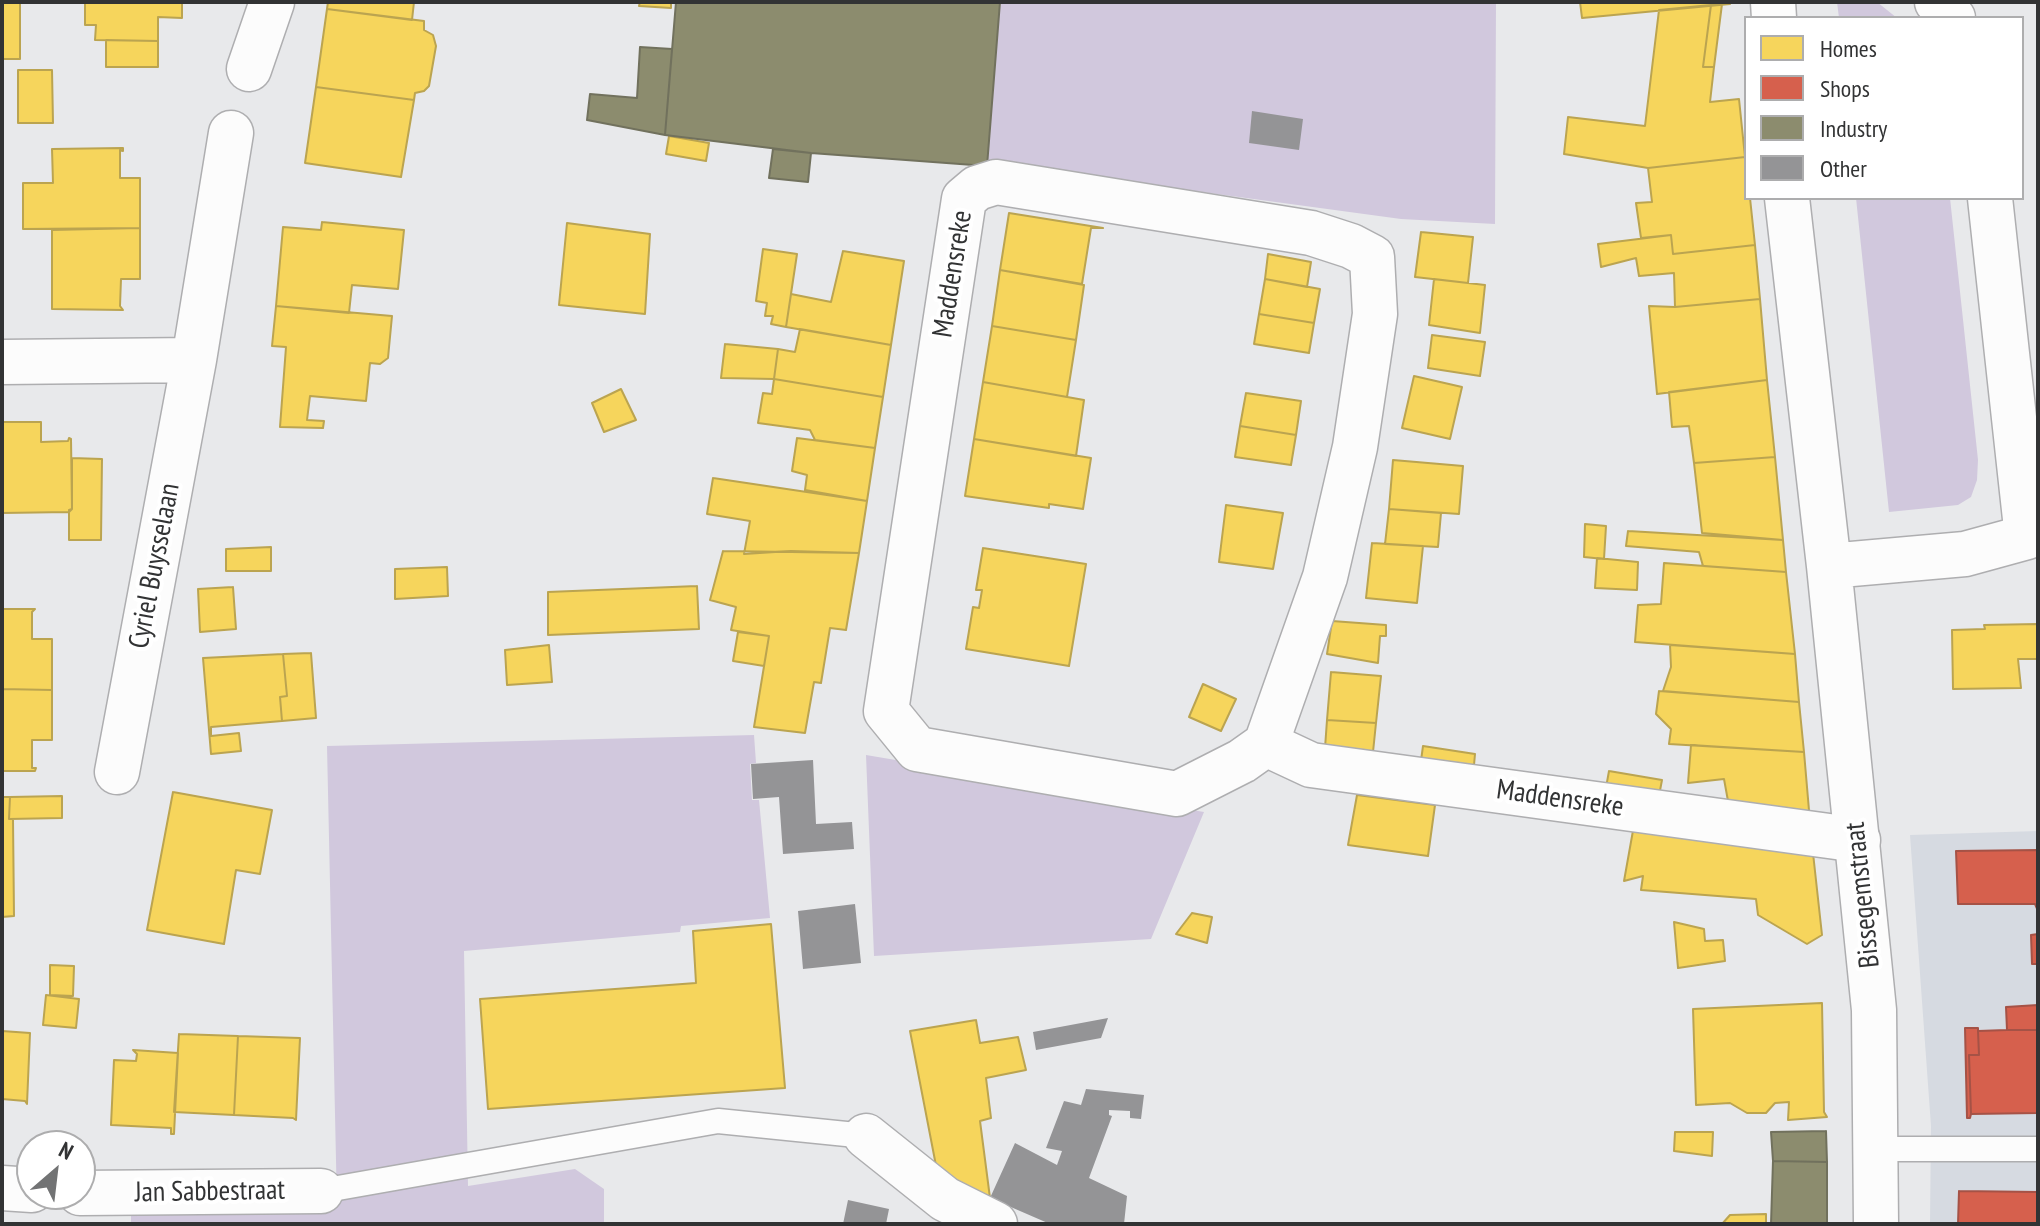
<!DOCTYPE html>
<html>
<head>
<meta charset="utf-8">
<style>
  body { margin:0 }
  #map { position:relative; width:2040px; height:1226px; overflow:hidden; background:#e8e9eb; font-family:"PT Sans Narrow",sans-serif }
  canvas { display:block }
  .frame { position:absolute; inset:0; border:4px solid #323334; pointer-events:none }
  .legend { position:absolute; left:1744px; top:16px; width:280px; height:184px; box-sizing:border-box; background:#fff; border:2px solid #adadae; margin:0; padding:10px 14px; list-style:none; font-size:24px; color:#323334 }
  .legend li { display:flex; align-items:center; gap:16px; height:40px }
  .legend b { width:40px; border:2px solid #adadae }
  .north { position:absolute; left:16px; top:1130px; width:80px; height:80px; box-sizing:border-box; background:#fff; border:2px solid #adadae; border-radius:50%; rotate:28deg; font-size:22px; font-weight:700; line-height:32px; text-align:center; color:#323334 }
  .north::after { content:''; display:block; margin:auto; width:28px; height:36px; background:#727374; clip-path:polygon(50% 0,100% 100%,50% 72%,0 100%) }
</style>
</head>
<body>
<div id="map">
<canvas width="2040" height="1226"></canvas>
<div class="frame"></div>
<ul class="legend">
<li><b style="height:22px;background:#f6d55c"></b>Homes</li>
<li><b style="height:22px;background:#d6604d"></b>Shops</li>
<li><b style="height:22px;background:#8c8c6e"></b>Industry</li>
<li><b style="height:22px;background:#949496"></b>Other</li>
</ul>
<div class="north">N</div>
</div>
<script>
const context = document.querySelector('canvas').getContext('2d');
context.lineJoin = 'round';
function fillPath(path, color) {
  context.fillStyle = color;
  context.fill(path, 'evenodd');
}
function shape(rows) {
  const path = new Path2D();
  for (const r of rows) {
    path.moveTo(r[0], r[1]);
    for (let i = 2; i < r.length; i += 2) path.lineTo(r[i], r[i + 1]);
  }
  return path;
}
function stroke(path, color, width, dash) {
  context.strokeStyle = color;
  context.lineWidth = width;
  context.lineCap = dash ? 'butt' : 'round';
  context.setLineDash(dash || []);
  context.stroke(path);
}
function write(font, color, halo, rows, align = 'center') {
  context.font = font + ' "PT Sans Narrow",sans-serif';
  context.lineWidth = 8;
  context.setLineDash([]);
  context.textBaseline = 'middle';
  context.strokeStyle = halo;
  context.fillStyle = color;
  for (const [text, x, y, turn = 0] of rows) {
    context.save();
    context.translate(x, y);
    context.rotate((+turn || 0) * Math.PI / 180);
    context.textAlign = isNaN(turn) ? turn : align;
    if (halo) context.strokeText(text, 0, 0);
    context.fillText(text, 0, 0);
    context.restore();
  }
}
fillPath(shape([
  [2038,831,2038,1224,1930,1224,1931,1126,1910,835]
]), '#d6dae1');
fillPath(shape([
  [999,2,1496,2,1495,224,1401,219,1143,184,987,166],
  [1837,2,1877,2,1897,18,1839,18],
  [1856,198,1950,198,1978,460,1977,480,1971,497,1958,505,1889,512],
  [754,735,756,763,750,764,752,800,759,800,770,918,681,926,680,932,464,951,468,1186,575,1169,604,1189,604,1224,131,1224,131,1214,337,1206,327,746],
  [866,755,1204,812,1151,939,874,956]
]), '#d1c8dd');
const homes = shape([
  [2,2,20,2,20,59,2,59,2,2],
  [85,2,182,2,182,18,158,17,158,41,95,40,96,25,85,25,85,2],
  [328,2,414,2,412,20,327,9,328,2],
  [640,2,671,2,671,8,639,6,640,2],
  [1580,2,1730,2,1730,4,1582,18,1580,2],
  [1722,4,1714,67,1703,67,1711,5,1722,4],
  [1711,5,1703,67,1714,67,1710,102,1739,99,1745,157,1648,168,1564,154,1568,117,1645,126,1659,10,1711,5],
  [327,9,424,21,424,30,433,35,436,46,429,86,424,91,415,93,414,100,316,87,327,9],
  [106,40,158,41,158,67,106,67,106,40],
  [18,70,52,70,53,123,18,123,18,70],
  [316,87,414,100,401,177,305,163,316,87],
  [669,136,709,143,706,161,666,154,669,136],
  [123,148,123,151,120,150,120,178,140,178,140,228,23,229,23,183,53,183,52,149,123,148],
  [1745,157,1746,198,1750,198,1755,245,1673,254,1671,235,1641,238,1636,203,1652,202,1648,168,1745,157],
  [1009,213,1103,228,1091,228,1082,284,1000,270,1009,213],
  [322,222,404,230,398,289,352,285,349,313,276,306,283,227,321,230,322,222],
  [567,223,650,234,645,314,559,305,567,223],
  [140,228,140,279,121,279,120,306,123,310,52,309,52,230,140,228],
  [1421,232,1473,237,1468,283,1415,277,1421,232],
  [1671,235,1673,254,1755,245,1760,299,1675,307,1674,273,1639,276,1636,258,1601,267,1598,244,1671,235],
  [763,249,797,254,786,327,771,324,773,316,765,316,767,303,756,301,763,249],
  [843,251,904,261,891,345,786,327,791,294,831,302,843,251],
  [1268,254,1311,262,1307,287,1265,279,1268,254],
  [1000,270,1084,285,1076,340,992,326,1000,270],
  [1265,279,1320,289,1314,323,1259,314,1265,279],
  [1434,279,1485,285,1480,333,1429,325,1434,279],
  [1760,299,1767,380,1657,394,1649,306,1675,307,1760,299],
  [276,306,392,316,388,358,380,364,370,363,366,401,310,396,307,420,324,421,323,428,280,427,286,347,272,346,276,306],
  [1259,314,1314,323,1309,353,1254,344,1259,314],
  [992,326,1076,340,1067,397,983,382,992,326],
  [800,329,891,345,883,397,774,379,778,349,795,352,800,329],
  [1432,335,1485,342,1480,376,1428,368,1432,335],
  [725,344,778,349,774,379,721,378,725,344],
  [1414,376,1462,387,1450,439,1402,428,1414,376],
  [774,379,883,397,875,448,815,440,810,430,758,423,763,393,772,394,774,379],
  [1767,380,1775,457,1694,463,1689,426,1672,427,1669,392,1767,380],
  [983,382,1084,400,1076,456,974,439,983,382],
  [621,389,636,420,604,432,592,403,621,389],
  [1246,393,1301,401,1296,435,1240,426,1246,393],
  [2,422,41,422,41,442,68,441,69,438,71,439,72,509,69,512,2,513,2,422],
  [1240,426,1296,435,1291,465,1235,457,1240,426],
  [797,438,875,448,867,501,805,490,807,475,792,471,797,438],
  [974,439,1091,458,1083,509,1049,504,1049,508,965,496,974,439],
  [1775,457,1783,540,1702,533,1694,463,1775,457],
  [72,458,102,459,101,540,69,540,69,510,72,509,72,458],
  [1393,460,1463,466,1459,514,1389,509,1393,460],
  [713,478,867,501,859,553,791,551,744,554,750,521,707,514,713,478],
  [1226,505,1283,513,1273,569,1219,562,1226,505],
  [1389,509,1441,513,1438,547,1385,544,1389,509],
  [1585,524,1606,526,1604,559,1584,557,1585,524],
  [1628,531,1783,540,1786,572,1703,566,1699,552,1626,546,1628,531],
  [1372,543,1423,546,1417,603,1366,598,1372,543],
  [271,547,271,571,226,571,226,549,271,547],
  [983,548,1086,564,1069,666,966,649,973,607,979,608,982,590,976,590,983,548],
  [723,551,859,553,846,630,830,628,821,683,814,682,805,733,754,727,769,636,731,630,736,607,710,600,723,551],
  [1597,558,1638,562,1637,590,1595,588,1597,558],
  [1664,563,1786,572,1795,654,1635,642,1638,605,1661,604,1664,563],
  [447,567,448,596,395,599,395,569,447,567],
  [697,586,699,629,548,635,548,592,697,586],
  [233,587,236,629,200,632,198,589,233,587],
  [2,609,35,609,32,612,32,639,52,639,52,690,2,689,2,609],
  [1332,621,1386,625,1386,636,1380,636,1378,663,1327,654,1332,621],
  [2038,624,2038,659,2018,659,2021,688,1953,689,1952,630,1985,629,1984,625,2038,624],
  [738,632,769,636,764,666,733,661,738,632],
  [549,645,552,682,507,685,505,650,549,645],
  [1670,645,1795,654,1799,702,1663,691,1671,667,1670,645],
  [311,653,316,718,282,721,280,697,287,696,283,654,311,653],
  [283,654,287,696,280,697,282,721,211,727,211,736,239,733,241,751,211,754,203,658,283,654],
  [1331,672,1381,676,1376,723,1327,720,1331,672],
  [1203,684,1236,699,1221,731,1189,717,1203,684],
  [2,689,52,690,52,740,32,740,32,768,36,768,35,771,2,771,2,689],
  [1659,691,1799,702,1804,752,1669,744,1671,729,1656,714,1659,691],
  [1327,720,1376,723,1373,752,1325,748,1327,720],
  [1691,745,1804,752,1810,822,1730,812,1724,779,1688,783,1691,745],
  [1423,746,1475,754,1473,776,1420,768,1423,746],
  [1609,771,1662,780,1658,801,1605,793,1609,771],
  [173,792,272,810,260,874,236,870,224,944,147,930,173,792],
  [1357,795,1435,805,1428,856,1348,845,1357,795],
  [62,796,62,818,9,819,10,797,62,796],
  [2,797,10,797,9,819,13,819,14,916,2,917,2,797],
  [1634,825,1813,853,1822,935,1807,944,1758,915,1756,899,1641,890,1643,876,1624,881,1634,825],
  [1192,913,1212,917,1207,943,1176,934,1192,913],
  [1674,922,1704,929,1705,941,1723,940,1725,961,1678,968,1674,922],
  [771,924,785,1088,488,1109,480,999,696,983,693,931,771,924],
  [50,965,74,966,73,996,50,995,50,965],
  [46,995,79,999,76,1028,43,1025,46,995],
  [1822,1003,1824,1112,1827,1117,1788,1120,1789,1102,1775,1103,1766,1113,1747,1113,1730,1103,1696,1105,1693,1009,1822,1003],
  [976,1020,980,1043,1018,1037,1026,1070,986,1078,991,1118,980,1121,990,1198,938,1176,910,1031,976,1020],
  [2,1031,30,1033,27,1104,25,1101,2,1099,2,1031],
  [179,1034,238,1036,234,1115,174,1112,179,1034],
  [238,1036,300,1038,296,1120,293,1118,234,1115,238,1036],
  [133,1050,178,1053,174,1134,171,1134,171,1128,111,1125,114,1060,136,1061,137,1054,133,1050],
  [1675,1132,1713,1132,1712,1156,1674,1151,1675,1132],
  [1766,1214,1766,1224,1722,1224,1730,1215,1766,1214]
]);
fillPath(homes, '#f6d55c');
stroke(homes, '#bba450', 2);
const shops = shape([
  [2038,850,2038,911,2035,904,1958,904,1956,851,2038,850],
  [2038,934,2038,964,2032,964,2031,935,2038,934],
  [2038,1005,2038,1030,2007,1030,2006,1007,2038,1005],
  [1965,1028,1978,1028,1978,1031,1979,1055,1969,1055,1971,1114,1970,1118,1967,1118,1965,1028],
  [2007,1030,2038,1030,2038,1113,1971,1114,1969,1055,1979,1055,1978,1031,2007,1030],
  [1959,1191,2038,1192,2038,1224,1958,1224,1959,1191]
]);
fillPath(shops, '#d6604d');
stroke(shops, '#a55246', 2);
const industry = shape([
  [676,2,1000,2,987,166,811,153,665,135,676,2],
  [640,47,672,49,665,135,587,120,590,94,637,98,640,47],
  [773,149,811,153,808,182,769,178,773,149],
  [1826,1131,1827,1162,1773,1161,1771,1132,1826,1131],
  [1773,1161,1827,1162,1827,1224,1771,1224,1773,1161]
]);
fillPath(industry, '#8c8c6e');
stroke(industry, '#71715d', 2);
fillPath(shape([
  [1252,111,1303,119,1299,150,1249,143],
  [813,760,816,824,852,822,854,849,783,854,779,797,753,799,751,764],
  [855,904,861,963,803,969,798,911],
  [1108,1018,1101,1038,1036,1050,1033,1032],
  [1086,1089,1144,1095,1141,1119,1130,1118,1130,1111,1109,1110,1109,1115,1112,1116,1089,1178,1127,1196,1124,1224,1050,1224,990,1198,1015,1143,1057,1165,1062,1151,1046,1148,1064,1101,1081,1105],
  [848,1200,889,1209,886,1224,843,1224]
]), '#949496');
const service = shape([
  [1877,1149,2038,1149],
  [321,1191,718,1121,866,1136]
]);
const minor = shape([
  [249,69,272,2],
  [996,182,1311,233,1351,246,1372,257,1375,314,1355,447,1325,577,1266,744,1242,761,1177,794,917,749,886,711,964,199,977,188,996,182],
  [2,362,194,360,231,133],
  [1266,744,1311,765,1858,840],
  [117,772,194,360],
  [866,1136,945,1199,995,1224],
  [2,1188,32,1190],
  [80,1193,321,1191]
]);
const tertiary = shape([
  [1773,2,1774,18],
  [1937,2,1953,18],
  [1787,198,1829,566,1874,1010,1876,1224],
  [1829,566,1965,554,2027,537,1990,198]
]);
stroke(service, '#aeaeb0', 27);
stroke(minor, '#aeaeb0', 47);
stroke(tertiary, '#aeaeb0', 47);
stroke(service, '#fcfcfc', 24);
stroke(minor, '#fcfcfc', 44);
stroke(tertiary, '#fcfcfc', 44);
write('28px', '#323334', '#fff', [
  ["Maddensreke",953,274,-81],
  ["Cyriel Buysselaan",155,566,-79],
  ["Maddensreke",1560,799,8],
  ["Bissegemstraat",1863,895,-96],
  ["Jan Sabbestraat",210,1192,-1]
]);
</script>
</body>
</html>
